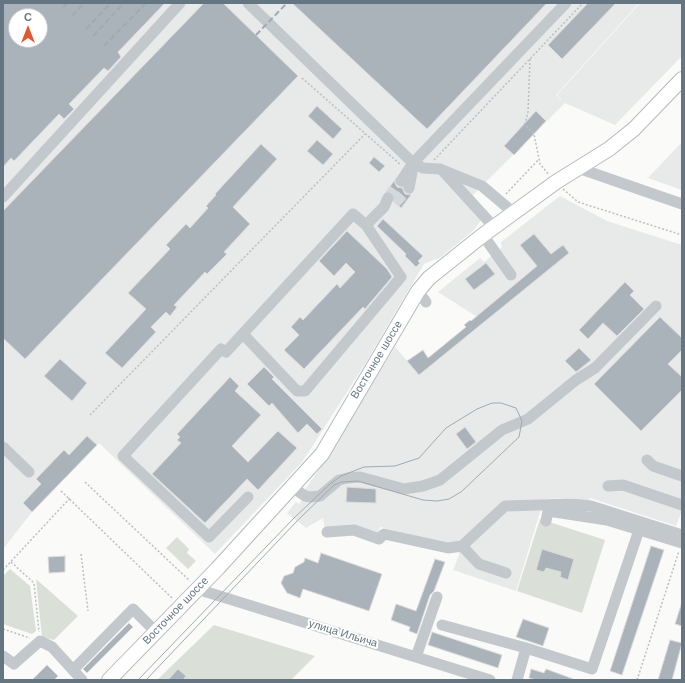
<!DOCTYPE html>
<html>
<head>
<meta charset="utf-8">
<style>
  body { margin:0 }
  #map { position:relative; width:685px; height:683px; overflow:hidden; background:#fafaf8; font-family:"DM Sans",sans-serif }
  canvas { display:block }
  .frame { position:absolute; inset:0; border:4px solid #657683; pointer-events:none }
  .north { position:absolute; left:8px; top:8px; width:40px; height:40px; box-sizing:border-box; background:#fff; border:1px solid #c1c8cd; border-radius:50%; rotate:0deg; font-size:11px; font-weight:700; line-height:16px; text-align:center; color:#657683 }
  .north::after { content:''; display:block; margin:auto; width:14px; height:18px; background:#e4572e; clip-path:polygon(50% 0,100% 100%,50% 72%,0 100%) }
</style>
</head>
<body>
<div id="map">
<canvas width="685" height="683"></canvas>
<div class="frame"></div>
<div class="north">С</div>
</div>
<script>
const context = document.querySelector('canvas').getContext('2d');
context.lineJoin = 'round';
function fillPath(path, color) {
  context.fillStyle = color;
  context.fill(path, 'evenodd');
}
function shape(rows) {
  const path = new Path2D();
  for (const r of rows) {
    path.moveTo(r[0], r[1]);
    for (let i = 2; i < r.length; i += 2) path.lineTo(r[i], r[i + 1]);
  }
  return path;
}
function stroke(path, color, width, dash) {
  context.strokeStyle = color;
  context.lineWidth = width;
  context.lineCap = dash ? 'butt' : 'round';
  context.setLineDash(dash || []);
  context.stroke(path);
}
function write(font, color, halo, rows, align = 'center') {
  context.font = font + ' "DM Sans",sans-serif';
  context.lineWidth = 4;
  context.setLineDash([]);
  context.textBaseline = 'middle';
  context.strokeStyle = halo;
  context.fillStyle = color;
  for (const [text, x, y, turn = 0] of rows) {
    context.save();
    context.translate(x, y);
    context.rotate((+turn || 0) * Math.PI / 180);
    context.textAlign = isNaN(turn) ? turn : align;
    if (halo) context.strokeText(text, 0, 0);
    context.fillText(text, 0, 0);
    context.restore();
  }
}
fillPath(shape([
  [3,3,639,3,556,95,564,103,557,95,640,3,682,3,682,56,615,125,565,103,471,197,488,211,473,231,441,257,424,264,363,367,303,461,215,554,99,443,32,512,3,549],
  [16,16,40,16,40,40,16,40],
  [682,142,682,190,648,178],
  [560,196,607,221,682,245,682,502,679,510,682,511,676,526,590,498,588,502,572,498,544,499,516,591,453,570,459,555,458,543,449,544,380,527,378,533,325,529,323,518,306,528,287,513,296,502,299,504,307,494,304,491,325,461,395,347,419,374,485,322,438,292,480,258,484,262,502,247,501,242]
]), '#e8e9e9');
fillPath(shape([
  [540,519,605,540,582,613,517,591],
  [177,537,189,549,187,553,196,561,188,569,166,548],
  [10,569,30,586,36,631,32,634,3,624,3,576],
  [36,579,78,616,54,640,42,637],
  [214,625,315,656,291,680,157,680]
]), '#dadfd7');
const building = shape([
  [3,3,165,3,118,52,121,57,108,71,104,68,69,104,74,109,64,119,59,114,14,161,11,158,3,167,3,3],
  [16,16,40,16,40,40,16,40,16,16],
  [204,3,223,3,298,76,25,359,3,338,3,211,204,3],
  [292,3,547,3,427,129,292,3],
  [588,3,616,3,562,59,548,45,588,3],
  [317,106,342,129,333,139,308,116,317,106],
  [536,111,546,121,514,155,504,146,536,111],
  [317,140,333,154,323,165,307,151,317,140],
  [261,144,277,159,233,207,250,224,224,252,227,254,207,274,205,272,174,305,177,307,170,316,166,312,151,327,156,332,122,368,105,353,146,309,128,293,170,249,166,245,186,224,190,228,208,208,206,206,216,195,215,194,261,144],
  [374,157,385,166,379,172,369,163,374,157],
  [394,181,397,187,402,188,405,194,411,195,401,208,394,202,393,194,386,192,394,181],
  [383,219,423,256,418,261,420,263,416,267,405,256,406,254,377,226,383,219],
  [347,231,387,269,392,277,365,309,363,307,304,369,284,350,299,335,291,327,300,317,303,320,337,284,340,288,355,272,346,263,334,276,319,261,347,231],
  [534,234,551,254,563,245,569,253,419,375,407,361,423,350,428,358,466,327,464,325,470,320,471,321,537,266,520,245,534,234],
  [486,263,495,274,474,290,465,279,486,263],
  [625,282,634,291,630,295,644,309,617,336,603,323,588,339,579,330,625,282],
  [660,317,682,338,682,350,668,364,682,377,682,390,641,431,594,384,660,317],
  [579,348,591,360,576,372,565,361,579,348],
  [60,359,87,383,72,401,44,376,60,359],
  [264,367,274,377,272,379,322,429,317,434,307,424,298,433,272,403,269,406,247,384,264,367],
  [230,377,239,386,235,391,261,415,232,446,248,462,278,431,297,448,258,490,247,479,205,523,152,474,181,443,177,440,180,437,177,434,230,377],
  [465,427,476,442,467,449,456,434,465,427],
  [87,436,97,445,32,512,23,503,41,484,36,479,64,450,69,455,87,436],
  [347,487,376,489,376,503,346,502,347,487],
  [651,546,664,550,622,675,610,671,651,546],
  [542,549,574,559,568,580,560,577,561,572,546,568,544,572,536,570,542,549],
  [321,553,382,574,369,611,303,589,300,598,287,593,281,583,284,576,293,573,295,567,304,562,305,558,318,563,321,553],
  [65,556,65,572,49,573,48,557,65,556],
  [435,559,445,562,434,591,430,595,417,634,409,631,410,627,391,620,396,604,416,611,435,559],
  [681,605,682,605,682,626,675,624,681,605],
  [523,619,549,628,543,646,516,637,523,619],
  [129,623,133,627,87,673,83,669,129,623],
  [432,632,502,655,498,668,428,645,432,632],
  [670,640,682,643,672,680,658,680,670,640],
  [47,665,58,676,54,680,32,680,47,665],
  [178,669,186,676,183,680,168,680,178,669],
  [531,669,544,673,546,669,576,680,536,680,529,678,531,669]
]);
fillPath(building, '#aab3b9');
stroke(building, '#dcdcda', 1);
stroke(shape([
  [388,198,401,181],
  [395,203,409,188]
]), '#d5d9db', 11, [11, 5.5]);
const major = shape([
  [109,680,218,568,322,454,418,291,429,278,483,235,556,182,609,149,634,129,682,79]
]);
stroke(major, '#b5babe', 16);
stroke(shape([
  [530,59,528,112,525,124,534,134,540,164,549,175],
  [302,78,401,165],
  [434,160,583,3],
  [563,189,578,202,682,235],
  [506,194,539,159],
  [90,415,365,134],
  [85,482,190,581],
  [61,491,173,599],
  [81,554,88,611],
  [11,562,34,583,39,632],
  [3,570,70,498],
  [3,629,30,638],
  [637,680,679,551]
]), '#bbbfc2', 1.5, [2, 2]);
stroke(shape([
  [248,3,413,163,423,168,440,169,482,186,514,213],
  [578,168,682,204],
  [442,170,494,227],
  [401,181,413,163,566,3],
  [409,188,413,167],
  [3,197,180,3],
  [366,225,384,207,388,198],
  [483,235,511,275],
  [418,291,426,302],
  [243,334,297,391,305,391,401,277,366,225,353,214,226,352,221,349,123,456,209,537,248,497],
  [3,447,29,472],
  [647,460,653,466,682,476],
  [291,486,305,496,311,497,320,496,339,480,348,478,360,477,404,489,423,486,440,480,502,430,528,419,576,380,595,368,656,306],
  [608,486,623,485,682,505],
  [546,521,548,511,607,520,682,543],
  [327,532,354,530,379,539,384,534,448,548,462,546,505,506,571,504,591,506,682,535],
  [462,546,479,564,506,573],
  [197,589,490,680],
  [442,625,526,648,592,669,639,530],
  [3,656,14,664,40,641,52,647,73,670],
  [416,657,437,597],
  [82,680,73,670,133,609,156,632],
  [517,680,526,648]
]), '#c3c8cc', 11);
stroke(major, '#fff', 14);
stroke(shape([
  [138,680,294,518,330,484,341,476,364,467,395,466,419,458,446,428,477,409,492,403,501,403,516,408,522,421,519,437,461,492,449,499,437,501,423,500,358,481,342,482,334,485,297,521,146,680]
]), '#a2aab0', 1);
stroke(shape([
  [63,7,67,3],
  [72,16,84,3],
  [86,29,111,3],
  [256,35,287,3],
  [93,36,124,3],
  [104,46,146,3]
]), '#a2aab0', 2, [6, 3]);
write('11px', '#657683', '#fff', [
  ["Восточное шоссе",377,360,-59],
  ["Восточное шоссе",176,611,-46],
  ["улица Ильича",343,634,17]
]);
</script>
</body>
</html>
